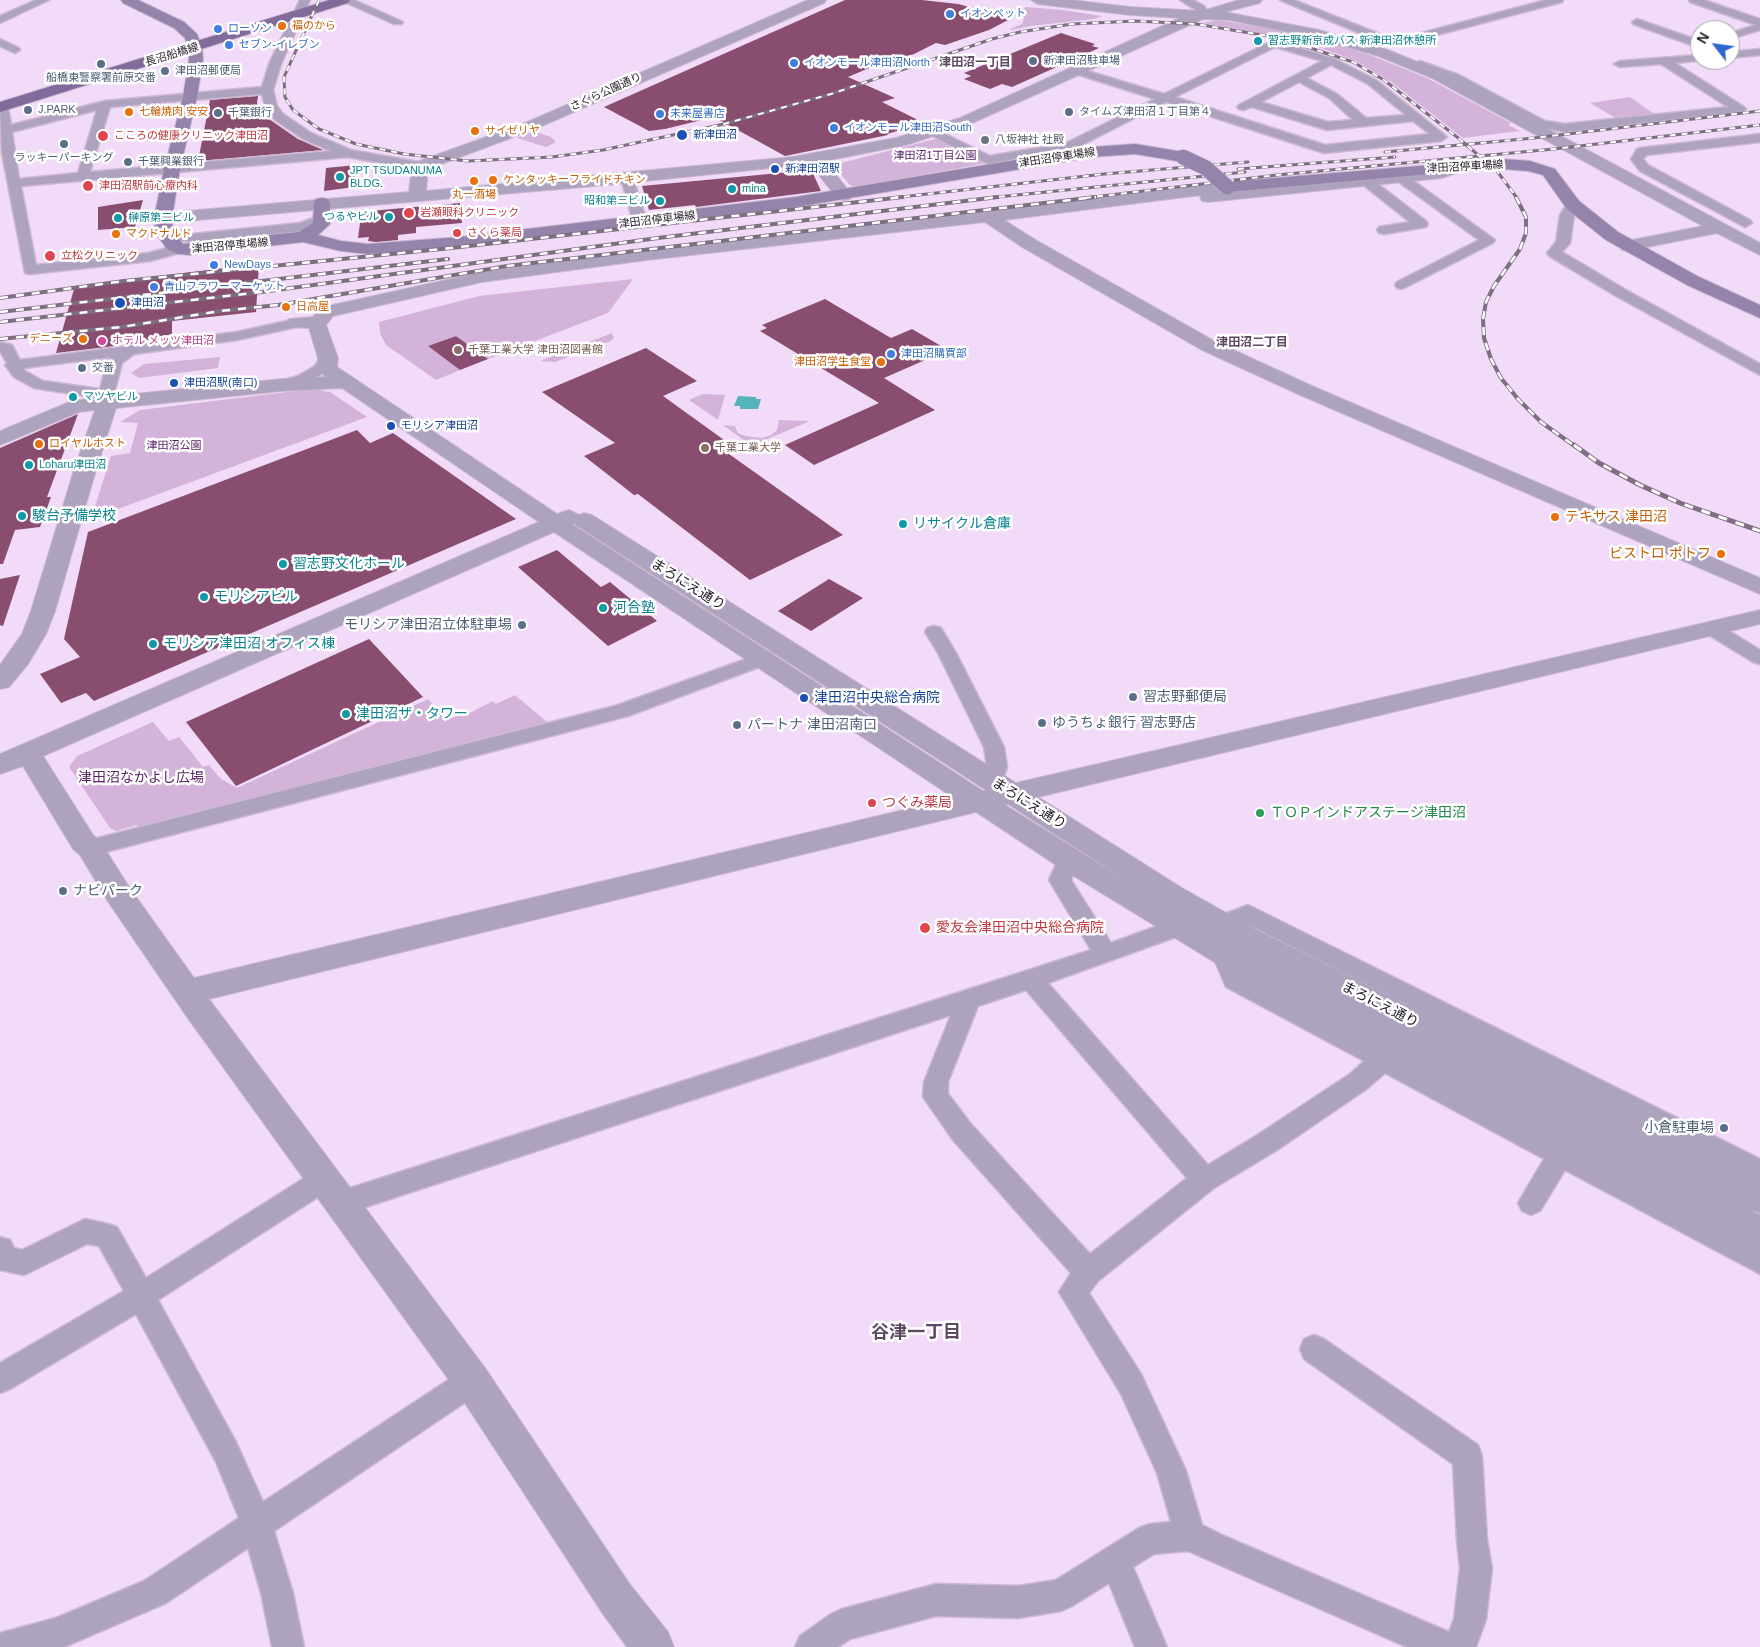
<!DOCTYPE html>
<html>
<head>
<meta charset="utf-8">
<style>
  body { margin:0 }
  #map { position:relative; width:1760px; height:1647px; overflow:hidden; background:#f2dbf8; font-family:Helvetica,sans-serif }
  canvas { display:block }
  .north { position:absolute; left:1690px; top:20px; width:50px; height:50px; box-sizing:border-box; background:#fff; border:1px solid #a7a3a7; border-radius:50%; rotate:300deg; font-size:14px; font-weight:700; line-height:20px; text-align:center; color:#221a24 }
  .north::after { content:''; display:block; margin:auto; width:18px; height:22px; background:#2e66d4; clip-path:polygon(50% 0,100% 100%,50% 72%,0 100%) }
</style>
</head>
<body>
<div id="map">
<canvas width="1760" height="1647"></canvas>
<div class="north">N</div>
</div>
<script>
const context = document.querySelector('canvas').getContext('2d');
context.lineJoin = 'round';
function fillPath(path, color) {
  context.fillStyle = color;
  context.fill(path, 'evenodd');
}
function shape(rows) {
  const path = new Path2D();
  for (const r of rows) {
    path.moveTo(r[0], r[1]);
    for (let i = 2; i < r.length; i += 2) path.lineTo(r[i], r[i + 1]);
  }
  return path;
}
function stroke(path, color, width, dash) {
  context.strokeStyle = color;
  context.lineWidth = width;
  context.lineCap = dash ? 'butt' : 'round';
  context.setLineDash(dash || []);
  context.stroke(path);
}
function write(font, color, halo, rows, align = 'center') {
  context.font = font + ' Helvetica,"Noto Sans JP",sans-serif';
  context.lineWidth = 5;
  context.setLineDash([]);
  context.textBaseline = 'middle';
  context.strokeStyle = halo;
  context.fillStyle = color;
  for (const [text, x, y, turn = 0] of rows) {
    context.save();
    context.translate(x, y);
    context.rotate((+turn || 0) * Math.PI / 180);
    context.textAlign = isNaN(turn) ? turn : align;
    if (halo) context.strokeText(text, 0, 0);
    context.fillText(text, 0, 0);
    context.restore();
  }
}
fillPath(shape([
  [1026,7,1063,10,1102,16,1094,19,1030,26,1011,30,1010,29,1022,24,1026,12,1024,8],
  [1219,20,1279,30,1322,40,1370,55,1427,78,1511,123,1508,125,1520,131,1463,138,1390,81,1356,61,1313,45,1282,37,1202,23],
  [1630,97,1657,116,1619,120,1590,103],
  [536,132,551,137,556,142,546,147,517,138,522,135],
  [939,138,986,163,857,187,850,185,833,165],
  [633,279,608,313,488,359,456,336,428,346,460,370,436,380,386,345,380,333,379,322,479,296],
  [612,333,614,338,611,341,555,362,540,361],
  [220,357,218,368,139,378,131,373,144,364],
  [312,389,330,392,367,417,91,519,111,456,130,453,138,423,120,422,140,410],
  [703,394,725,395,718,420,689,400],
  [779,420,810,421,758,443,748,443,723,425,735,426,738,433,745,436,762,438,771,435,777,430],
  [515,695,547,722,139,827,137,825,116,831,110,828,69,767,77,756,153,722,169,741,179,737,203,767,209,765,221,779,237,788,428,699,447,720,460,715,462,717,493,701,496,704]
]), '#d3b3da');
fillPath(shape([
  [738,396,756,397,756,399,761,399,758,409,740,409,740,406,734,406]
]), '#55b4bb');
fillPath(shape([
  [845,0,922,0,958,4,1012,18,989,30,945,45,936,43,914,54,900,58,895,57,848,77,895,98,882,102,924,123,887,134,888,135,785,156,714,117,665,129,649,131,604,107],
  [1061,33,1095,44,1092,46,1099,48,1012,87,1002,84,990,89,964,79,971,76,964,73],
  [258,96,257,103,269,119,298,139,323,150,198,161,210,100],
  [356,165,354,187,324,191,326,168],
  [804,166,810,167,821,191,696,207,695,205,649,210,642,186,811,170],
  [143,200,135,227,98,230,98,207],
  [460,203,462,223,416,227,416,233,398,235,398,240,376,242,368,241,369,237,358,238,361,216,370,211],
  [259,264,256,312,172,321,172,334,131,344,56,353,74,289,125,282,125,280],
  [825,299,891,338,912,329,948,350,884,378,935,410,814,465,785,445,879,403,760,331,767,328,762,325],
  [456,336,488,359,460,370,428,346],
  [646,348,697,381,663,396,738,450,729,454,843,535,750,580,638,494,634,495,584,456,615,443,542,392],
  [78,414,47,497,51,497,40,527,15,530,3,564,0,564,0,448],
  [357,430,370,443,393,433,516,519,94,701,86,693,61,703,40,674,80,657,64,639,88,532],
  [557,550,601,587,610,582,657,621,608,646,518,567],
  [20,575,3,626,0,625,0,579],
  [829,579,863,598,811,631,778,611],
  [369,639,423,697,236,786,186,722]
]), '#894e6f');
const minor = shape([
  [36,0,49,0,0,23,0,16,36,0],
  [300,0,310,0,281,64,273,90,277,106,283,114,311,133,351,150,424,163,426,166,424,169,420,170,348,157,21,186,36,265,149,253,178,245,185,249,183,252,150,261,30,274,25,273,2,153,0,104,6,105,8,107,11,125,105,101,262,87,269,64,300,0],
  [262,94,265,106,275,120,303,139,331,151,90,172,110,107,262,94],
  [97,110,78,173,19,179,12,132,97,110],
  [340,0,354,0,403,22,402,24,394,24,340,0],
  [1180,0,1193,0,1204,6,1209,14,1208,16,1200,16,1196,10,1180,0],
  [1280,0,1294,0,1387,37,1399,39,1546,0,1563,0,1562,2,1399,45,1381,42,1280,0],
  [1689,0,1704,0,1760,19,1760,30,1730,39,1730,33,1756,25,1690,2,1689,0],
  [1637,19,1700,41,1700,48,1633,24,1632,22,1637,19],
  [0,39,19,48,20,50,15,53,0,46,0,39],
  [1274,40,1335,59,1376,80,1447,137,1441,141,1324,153,1166,102,1078,147,988,164,927,133,933,129,937,130,990,156,1066,143,1155,99,1073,73,1071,71,1073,69,1081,69,1164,94,1274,40],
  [1275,47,1322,61,1239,105,1237,107,1239,109,1243,110,1252,107,1327,130,1413,121,1430,134,1325,145,1175,97,1275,47],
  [1331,65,1368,84,1406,115,1366,118,1337,94,1307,78,1331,65],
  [1299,82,1329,98,1353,120,1328,122,1261,102,1299,82],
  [1760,49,1760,55,1730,58,1730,52,1760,49],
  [1700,55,1700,60,1704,60,1675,63,1744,107,1746,109,1744,111,1565,132,1538,127,1451,79,1416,66,1414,64,1420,61,1459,75,1545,121,1565,124,1728,107,1661,64,1620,67,1614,64,1620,61,1700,55],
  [1760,134,1760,142,1647,155,1643,159,1648,165,1750,220,1752,223,1745,227,1640,171,1631,159,1637,149,1641,148,1760,134],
  [1400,173,1404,174,1495,240,1493,243,1402,289,1397,288,1395,285,1397,282,1479,240,1396,180,1394,177,1400,173],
  [627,174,633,178,647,222,645,225,635,225,633,222,621,178,627,174],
  [1366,177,1370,178,1426,221,1428,224,1426,227,1384,234,1379,233,1377,230,1379,227,1410,222,1362,184,1360,181,1362,178,1366,177],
  [1573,201,1579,205,1574,215,1570,243,1562,252,1626,290,1760,364,1760,375,1616,296,1549,256,1547,253,1556,242,1560,215,1568,202,1573,201],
  [322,215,329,219,327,222,303,231,193,242,175,240,159,235,157,232,164,228,193,234,300,223,322,215],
  [296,319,301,320,303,323,301,326,237,340,134,354,122,363,114,394,116,403,114,406,108,408,102,406,99,398,34,388,14,377,5,365,7,363,0,351,0,342,12,345,20,360,237,332,296,319],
  [111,357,107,361,100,389,43,381,25,371,24,368,111,357],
  [328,353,333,355,336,358,325,372,308,382,282,390,277,388,274,385,277,382,298,376,315,366,323,355,328,353],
  [1711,622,1718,624,1760,650,1760,664,1753,662,1704,632,1702,628,1704,624,1711,622],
  [934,626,941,628,956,653,1004,747,1007,767,1000,787,993,789,986,787,983,782,987,767,984,747,938,653,925,632,927,628,934,626],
  [763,653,770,655,773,659,770,663,628,716,90,856,82,854,79,848,82,842,90,840,615,706,763,653],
  [1069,852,1077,854,1080,860,1071,880,1111,943,1179,918,1187,921,1190,927,1187,933,1048,983,1208,1165,1259,1134,1350,1074,1364,1061,1226,987,1211,952,1214,946,1222,943,1230,946,1243,974,1760,1248,1760,1274,1565,1170,1540,1211,1531,1215,1522,1211,1518,1203,1544,1159,1385,1073,1368,1088,1277,1150,1214,1188,1098,1281,1089,1293,1141,1374,1186,1471,1202,1525,1224,1536,1449,1632,1454,1619,1460,1568,1457,1540,1453,1464,1304,1359,1300,1349,1304,1339,1314,1335,1324,1339,1478,1445,1482,1456,1487,1540,1492,1568,1486,1619,1476,1647,1407,1647,1188,1551,1154,1554,1133,1567,1167,1647,1135,1647,1109,1583,1072,1606,1061,1611,1018,1618,936,1616,850,1639,838,1647,795,1647,800,1636,831,1614,842,1609,936,1584,1018,1586,1056,1580,1139,1528,1150,1524,1171,1522,1157,1473,1121,1394,1059,1292,1071,1273,953,1140,923,1097,924,1082,951,1015,341,1215,332,1211,328,1203,332,1195,341,1191,1091,950,1049,880,1061,854,1069,852],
  [1026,990,1187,1178,1090,1254,971,1124,948,1094,948,1082,978,1006,1026,990],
  [1248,905,1760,1159,1760,1183,1247,924,1222,933,1214,930,1211,924,1214,918,1248,905],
  [323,1169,332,1172,336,1180,332,1188,158,1300,236,1442,263,1502,462,1371,472,1367,482,1371,486,1381,482,1391,274,1531,293,1593,304,1647,272,1647,261,1593,248,1548,166,1603,64,1647,0,1647,0,1633,56,1618,144,1581,239,1518,216,1462,136,1314,10,1389,0,1393,0,1363,124,1291,99,1246,87,1244,24,1275,0,1270,0,1237,10,1240,14,1248,22,1250,85,1219,108,1224,117,1227,146,1278,314,1172,323,1169]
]);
const tertiary = shape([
  [808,0,826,0,824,3,535,129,428,169,426,191,792,157,896,138,960,118,1180,18,1130,15,1038,4,1031,0,1071,0,1130,7,1202,11,1239,0,1262,0,1260,3,1225,12,1319,30,1388,50,1442,72,1760,243,1760,255,1717,233,1628,251,1622,250,1619,246,1622,242,1703,226,1432,78,1378,56,1312,37,1229,20,1203,19,970,124,906,145,825,161,852,195,850,199,844,200,838,199,810,164,607,185,163,223,157,222,154,218,157,214,163,213,409,192,412,166,414,163,525,123,808,0],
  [1462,161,1468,163,1470,166,1468,169,1442,178,1208,202,1202,201,1200,197,1201,195,1004,220,1034,239,1216,342,1312,386,1760,578,1760,594,1298,394,1202,350,1022,247,985,222,647,260,482,282,333,316,326,325,338,358,337,367,557,514,569,510,579,515,584,513,592,515,1016,783,1760,610,1760,624,1038,797,1182,888,1257,930,1760,1181,1760,1213,1749,1209,1760,1215,1760,1248,1748,1243,1211,960,1059,867,976,812,209,999,485,1368,631,1586,668,1632,674,1647,627,1647,603,1614,459,1394,187,1017,109,903,80,855,73,849,23,766,0,774,0,754,539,522,342,388,282,391,116,408,96,470,55,611,46,634,28,664,9,687,0,689,0,665,22,634,31,611,74,470,95,410,79,412,0,445,0,431,67,403,85,399,282,379,326,377,317,369,318,358,309,328,289,327,287,323,289,319,313,317,319,308,482,272,647,250,988,212,1227,182,1233,184,1235,187,1234,189,1440,168,1462,161],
  [575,523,576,525,986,790,983,791,572,524,575,523],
  [554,532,954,798,194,978,129,887,100,841,93,835,43,756,554,532],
  [1008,804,1129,882,1005,805,1008,804]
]);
const secondary = shape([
  [121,0,138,0,184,22,197,34,202,47,203,60,197,97,180,169,172,218,173,232,183,244,299,232,313,223,314,203,316,199,322,198,328,199,330,203,330,224,318,235,341,241,368,244,460,237,796,197,1092,147,1135,144,1183,152,1189,154,1191,157,1189,160,1183,162,1135,154,1092,157,796,207,460,247,368,254,341,251,303,242,190,255,178,254,167,249,155,232,154,218,164,169,183,97,189,60,188,47,185,38,174,28,123,3,121,0],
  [1503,159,1530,161,1555,169,1579,201,1618,232,1699,277,1760,305,1760,318,1687,285,1606,240,1567,209,1543,175,1528,171,1503,169,1462,171,1227,192,1221,190,1219,187,1221,184,1227,182,1503,159]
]);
const primary = shape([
  [329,0,350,0,348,3,0,112,0,102,329,0]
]);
stroke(minor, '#cdb8d2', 3);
stroke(tertiary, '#cdb8d2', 2);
stroke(secondary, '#cdb8d2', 2);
stroke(primary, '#cdb8d2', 2);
fillPath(minor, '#aea3be');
fillPath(tertiary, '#aea3be');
fillPath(secondary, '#9483aa');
fillPath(primary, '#816b9b');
const railFar2 = shape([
  [319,0,284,77,285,97,293,110,319,129,356,144,404,154,468,161,552,157,603,150,724,124,831,94,992,39,1020,32,1072,24,1135,21,1196,24,1280,38,1353,62,1384,80,1457,137,1497,171,1517,198],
  [1385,152,1534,138,1760,111],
  [1238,169,1395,157],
  [892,198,1104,174,1248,162],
  [987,198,1245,172],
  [1085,198,1277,175,1554,149,1760,125]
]);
const railFar1 = shape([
  [1516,197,1526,217,1526,233,1520,249,1494,286,1486,302,1483,319,1484,338,1491,359,1501,378,1518,399,1541,422,1576,447],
  [0,298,124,281,451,248,903,197],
  [0,312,448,259],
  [0,322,262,292,658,238,998,197],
  [0,339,122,327,220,311,278,305,507,266,1096,197]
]);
const rail = shape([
  [1574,445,1599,463,1640,485,1680,503,1760,531]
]);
stroke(railFar2, '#7d6e81', 3);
stroke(railFar1, '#7d6e81', 4);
stroke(rail, '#7d6e81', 5);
stroke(railFar2, '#fff', 2, [6]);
stroke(railFar1, '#fff', 2.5, [8]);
stroke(rail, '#fff', 3, [9]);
const secondaryBridge = shape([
  [1183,157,1206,168,1227,187]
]);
stroke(secondaryBridge, '#cdb8d2', 16, []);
stroke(secondaryBridge, '#9483aa', 15);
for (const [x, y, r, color] of [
  [950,14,5,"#3f7fe0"],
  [282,26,5,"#e8710a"],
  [218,29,5,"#3f7fe0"],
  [1258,41,5,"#0f9aa8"],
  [229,45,5,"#3f7fe0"],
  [1033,61,5,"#5c6f8a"],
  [794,63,5,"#3f7fe0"],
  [101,64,5,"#5c6f8a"],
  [165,71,5,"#5c6f8a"],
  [28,110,5,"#5c6f8a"],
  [129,112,5,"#e8710a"],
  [1069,112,5,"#5c6f8a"],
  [218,113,5,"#5c6f8a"],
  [660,114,5,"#3f7fe0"],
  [834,128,5,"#3f7fe0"],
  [475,131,5,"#e8710a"],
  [682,135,6,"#1a4fb4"],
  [103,136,6,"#e0444e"],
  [985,140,5,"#6b7280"],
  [64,144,5,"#5c6f8a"],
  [128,162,5,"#5c6f8a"],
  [775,169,5,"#1a4fb4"],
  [340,177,5,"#0f9aa8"],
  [493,180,5,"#e8710a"],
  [474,181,5,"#e8710a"],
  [88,186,6,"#e0444e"],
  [732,189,5,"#0f9aa8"],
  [660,201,5,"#0f9aa8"],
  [409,213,6,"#e0444e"],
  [389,217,5,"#0f9aa8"],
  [118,218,5,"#0f9aa8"],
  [457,233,5,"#e0444e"],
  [116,234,5,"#e8710a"],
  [50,256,6,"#e0444e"],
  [214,265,5,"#3f7fe0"],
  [154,287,5,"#3f7fe0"],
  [120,303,6,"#1a4fb4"],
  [286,307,5,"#e8710a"],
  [83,339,5,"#e8710a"],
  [102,341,5,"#d1479c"],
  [458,350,5,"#8d6e63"],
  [891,354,5,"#3f7fe0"],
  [881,362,5,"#e8710a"],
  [82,368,5,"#5c6f8a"],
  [174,383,5,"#1a4fb4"],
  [73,397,5,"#0f9aa8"],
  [391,426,5,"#1a4fb4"],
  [39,444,5,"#e8710a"],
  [705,448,5,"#8d6e63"],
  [29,465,5,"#0f9aa8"],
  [22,516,5,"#0f9aa8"],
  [1555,517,5,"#e8710a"],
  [903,524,5,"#0f9aa8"],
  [1721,554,5,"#e8710a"],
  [283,564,5,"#0f9aa8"],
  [204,597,5,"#0f9aa8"],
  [603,608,5,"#0f9aa8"],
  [522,625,5,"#5c6f8a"],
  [153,644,5,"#0f9aa8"],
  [1133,697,5,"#5c6f8a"],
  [804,698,5,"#1a4fb4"],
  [346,714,5,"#0f9aa8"],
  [1042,723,5,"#5c6f8a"],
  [737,725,5,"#5c6f8a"],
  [872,803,5,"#e0444e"],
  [1260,813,5,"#2e9e5b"],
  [63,891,5,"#5c6f8a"],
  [925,928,6,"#e0444e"],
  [1724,1128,5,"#5c6f8a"]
]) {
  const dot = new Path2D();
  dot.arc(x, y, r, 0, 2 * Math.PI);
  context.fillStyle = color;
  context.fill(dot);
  stroke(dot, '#fff', 2);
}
write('11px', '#366cbe', '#fff', [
  ["イオンペット",960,14],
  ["ローソン",228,29],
  ["セブン-イレブン",239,45],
  ["イオンモール津田沼North",804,63],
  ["未来屋書店",670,114],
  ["イオンモール津田沼South",844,128],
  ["NewDays",224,265],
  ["青山フラワーマーケット",164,287],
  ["津田沼購買部",901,354]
], 'left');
write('11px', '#c56008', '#fff', [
  ["福のから",292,26],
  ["七輪焼肉 安安",139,112],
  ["サイゼリヤ",485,131],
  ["ケンタッキーフライドチキン",503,180],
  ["丸一酒場",474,195,"center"],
  ["マクドナルド",126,234],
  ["日高屋",296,307],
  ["デニーズ",73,339,"right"],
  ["津田沼学生食堂",871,362,"right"],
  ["ロイヤルホスト",49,444]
], 'left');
write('11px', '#0d838f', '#fff', [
  ["習志野新京成バス 新津田沼休憩所",1268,41],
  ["JPT TSUDANUMA",350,171],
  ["BLDG.",350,184],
  ["mina",742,189],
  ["昭和第三ビル",650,201,"right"],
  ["つるやビル",379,217,"right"],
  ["榊原第二ビル",128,218],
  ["マツヤビル",83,397],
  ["Loharu津田沼",39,465]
], 'left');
write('11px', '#221a24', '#fff', [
  ["長沼船橋線",172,55,-17],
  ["さくら公園通り",606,92,-24],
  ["津田沼停車場線",1057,158,-9],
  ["津田沼停車場線",1465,167,-3],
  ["津田沼停車場線",657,220,-7],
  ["津田沼停車場線",230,246,-5]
]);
write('11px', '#4e5e75', '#fff', [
  ["新津田沼駐車場",1043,61],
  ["津田沼郵便局",175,71],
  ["船橋東警察署前原交番",101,78,"center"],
  ["J.PARK",38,110],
  ["タイムズ津田沼１丁目第４",1079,112],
  ["千葉銀行",228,113],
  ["ラッキーパーキング",64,158,"center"],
  ["千葉興業銀行",138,162],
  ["交番",92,368]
], 'left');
write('11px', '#164399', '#fff', [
  ["新津田沼",693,135],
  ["新津田沼駅",785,169],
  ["津田沼",131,303],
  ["津田沼駅(南口)",184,383],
  ["モリシア津田沼",401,426]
], 'left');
write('11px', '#be3a42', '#fff', [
  ["こころの健康クリニック津田沼",114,136],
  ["津田沼駅前心療内科",99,186],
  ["岩瀬眼科クリニック",420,213],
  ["さくら薬局",467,233],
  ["立松クリニック",61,256]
], 'left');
write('11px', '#5b616d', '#fff', [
  ["八坂神社 社殿",995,140]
], 'left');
write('11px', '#592465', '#fff', [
  ["津田沼1丁目公園",935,156],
  ["津田沼公園",174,446]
]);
write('11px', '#b23c85', '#fff', [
  ["ホテル メッツ津田沼",112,341]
], 'left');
write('11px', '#785e54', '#fff', [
  ["千葉工業大学 津田沼図書館",468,350],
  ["千葉工業大学",715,448]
], 'left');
write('bold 12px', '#5d4a62', '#fff', [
  ["津田沼一丁目",975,63],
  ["津田沼二丁目",1252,343]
]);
write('14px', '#0d838f', '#fff', [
  ["駿台予備学校",32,516],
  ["リサイクル倉庫",913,524],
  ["習志野文化ホール",293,564],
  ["モリシアビル",214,597],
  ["河合塾",613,608],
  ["モリシア津田沼 オフィス棟",163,644],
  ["津田沼ザ・タワー",356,714]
], 'left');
write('14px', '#c56008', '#fff', [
  ["テキサス 津田沼",1565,517],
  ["ビストロ ポトフ",1711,554,"right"]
], 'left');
write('14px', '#221a24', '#fff', [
  ["まろにえ通り",688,585,32],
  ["まろにえ通り",1029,804,32],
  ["まろにえ通り",1380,1005,27]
]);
write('14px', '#4e5e75', '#fff', [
  ["モリシア津田沼立体駐車場",512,625,"right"],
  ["習志野郵便局",1143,697],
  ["ゆうちょ銀行 習志野店",1052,723],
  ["パートナ 津田沼南口",747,725],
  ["ナビパーク",73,891],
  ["小倉駐車場",1714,1128,"right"]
], 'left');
write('14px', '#164399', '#fff', [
  ["津田沼中央総合病院",814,698]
], 'left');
write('14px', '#592465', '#fff', [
  ["津田沼なかよし広場",141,778]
]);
write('14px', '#be3a42', '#fff', [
  ["つぐみ薬局",882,803],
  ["愛友会津田沼中央総合病院",936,928]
], 'left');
write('14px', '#27864d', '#fff', [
  ["ＴＯＰインドアステージ津田沼",1270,813]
], 'left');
write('bold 18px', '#5d4a62', '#fff', [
  ["谷津一丁目",916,1333]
]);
</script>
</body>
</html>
